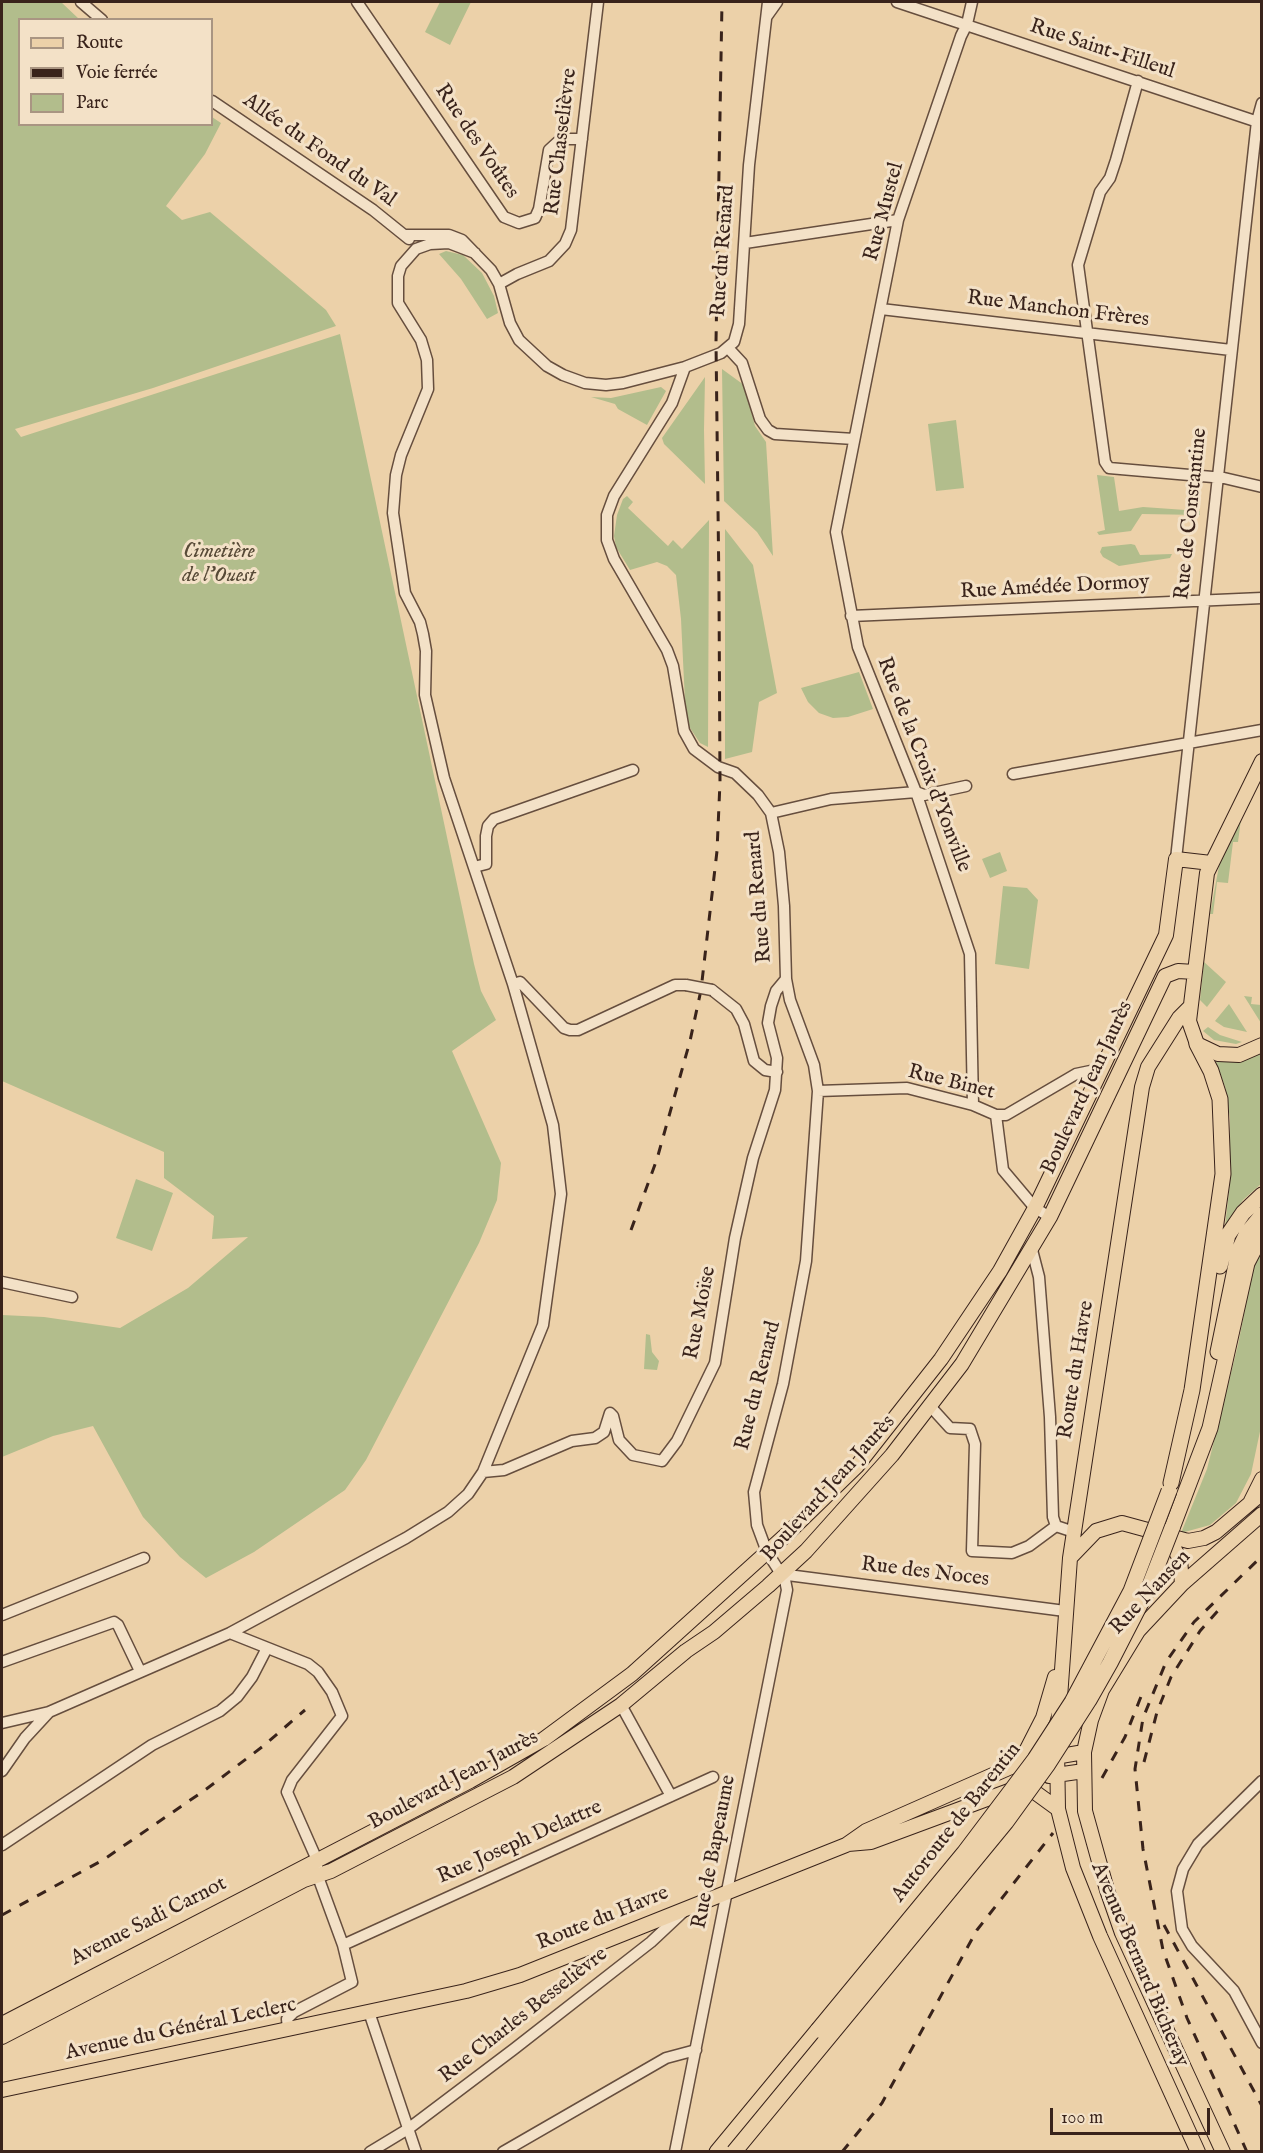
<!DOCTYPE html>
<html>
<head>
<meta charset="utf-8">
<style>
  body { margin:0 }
  #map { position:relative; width:1263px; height:2153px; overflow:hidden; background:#ecd1a9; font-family:"IM FELL English",serif }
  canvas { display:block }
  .frame { position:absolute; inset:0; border:3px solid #39231b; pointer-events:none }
  .legend { position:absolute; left:18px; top:18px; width:195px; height:108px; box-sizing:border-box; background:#f3e1c7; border:2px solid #a99582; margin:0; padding:8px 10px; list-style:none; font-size:18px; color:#39231b }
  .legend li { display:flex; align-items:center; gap:12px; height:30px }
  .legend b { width:30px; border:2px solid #a99582 }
  .scale { position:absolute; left:1050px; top:2108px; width:160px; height:27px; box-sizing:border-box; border:3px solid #39231b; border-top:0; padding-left:8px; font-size:18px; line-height:21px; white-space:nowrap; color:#39231b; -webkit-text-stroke:4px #f3e1c7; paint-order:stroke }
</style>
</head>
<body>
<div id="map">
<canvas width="1263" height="2153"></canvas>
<div class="frame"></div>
<ul class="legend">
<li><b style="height:8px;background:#ecd1a9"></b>Route</li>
<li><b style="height:8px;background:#39231b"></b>Voie ferrée</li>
<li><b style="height:16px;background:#b2bd8c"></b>Parc</li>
</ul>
<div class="scale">100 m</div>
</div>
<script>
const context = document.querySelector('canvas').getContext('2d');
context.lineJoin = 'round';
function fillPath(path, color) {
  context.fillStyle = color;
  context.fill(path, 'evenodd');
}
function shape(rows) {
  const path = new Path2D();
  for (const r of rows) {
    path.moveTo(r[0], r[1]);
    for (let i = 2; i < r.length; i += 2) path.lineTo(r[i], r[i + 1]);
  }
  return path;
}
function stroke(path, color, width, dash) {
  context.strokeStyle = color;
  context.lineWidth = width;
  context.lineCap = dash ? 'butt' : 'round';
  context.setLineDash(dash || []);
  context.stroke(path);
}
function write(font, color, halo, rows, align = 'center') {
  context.font = font + ' "IM FELL English",serif';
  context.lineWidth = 6;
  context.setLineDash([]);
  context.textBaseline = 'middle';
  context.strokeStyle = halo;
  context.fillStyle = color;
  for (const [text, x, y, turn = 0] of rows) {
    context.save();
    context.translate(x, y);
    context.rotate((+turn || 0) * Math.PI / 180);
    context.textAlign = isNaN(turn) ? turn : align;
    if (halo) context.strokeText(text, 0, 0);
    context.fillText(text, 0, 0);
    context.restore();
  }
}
fillPath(shape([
  [2,2,61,2,79,19,20,20,20,124,212,124,212,117,221,123,205,154,166,206,182,220,210,212,326,310,336,326,153,388,15,429,21,437,340,334,474,964,481,991,496,1020,452,1051,501,1163,497,1200,479,1243,366,1460,345,1490,254,1552,206,1578,180,1557,143,1517,93,1426,53,1436,2,1457,2,1315,44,1317,120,1328,188,1288,248,1237,212,1239,214,1216,164,1178,164,1152,2,1081],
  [440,2,471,2,450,45,425,32],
  [446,251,463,255,482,273,494,296,498,313,487,319,461,279,439,254],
  [722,369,744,385,755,426,766,442,773,556,757,532,724,501],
  [705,377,704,430,705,484,664,444,662,438],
  [661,387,666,391,647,425,618,409,615,404,591,397,611,398],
  [956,420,964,488,936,491,928,424],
  [1097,475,1114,477,1119,511,1143,507,1200,511,1200,515,1142,514,1131,531,1099,535,1097,532,1105,530],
  [627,496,633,502,628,508,668,546,673,540,682,549,709,520,708,747,700,743,686,722,681,619,676,575,667,566,657,562,630,570,616,547,614,536,617,515,623,499],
  [725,529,753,565,777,693,759,702,752,752,725,759],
  [1131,544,1135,545,1140,555,1172,554,1170,558,1119,566,1103,557,1100,552,1102,547],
  [859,672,873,709,848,717,833,718,819,713,808,702,801,688],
  [1241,819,1238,842,1233,842,1228,883,1217,882,1213,914,1210,914,1219,866],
  [1000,852,1007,871,990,878,982,859],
  [1003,886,1027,888,1038,900,1029,969,995,964],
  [1204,962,1226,982,1207,1007,1200,1000],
  [1244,996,1252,997,1251,1004,1261,1005,1261,1023],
  [1229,1004,1247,1032,1224,1027,1215,1021],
  [1208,1027,1220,1035,1242,1042,1236,1044,1214,1040,1203,1031],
  [1259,1051,1261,1055,1261,1184,1243,1200,1225,1226,1230,1183,1230,1118,1225,1087,1214,1057],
  [136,1179,173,1193,152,1251,116,1238],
  [1261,1246,1262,1422,1251,1474,1236,1503,1210,1525,1181,1533,1207,1469,1238,1345,1254,1262],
  [646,1334,650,1335,652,1352,659,1361,657,1370,644,1369]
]), '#b2bd8c');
const minor = shape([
  [81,2,102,20],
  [357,2,504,217,519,223,535,218,539,209,549,150,561,139,582,139],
  [897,2,1261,123],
  [972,2,967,24,961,36,898,220,836,532,858,647,916,792,970,954,973,1105],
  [767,16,777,2],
  [1138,81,1116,160,1110,178,1100,192,1078,265,1105,462,1109,468,1224,478,1262,487],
  [212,101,373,210,409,239],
  [404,235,449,235,462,240,491,270,499,284,510,323,519,340,547,366,563,375,585,383,606,385,623,383,685,367,721,353,734,342,739,324,749,165,768,2],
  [745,243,898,220],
  [499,284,517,274,549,261,565,244,571,230,598,2],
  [881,309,1231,350],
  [729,349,742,363,760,419,768,430,775,434,854,439],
  [851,616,1262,598],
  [1013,774,1262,730],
  [771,813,831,799,916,792,924,795,966,786],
  [1176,859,1257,121,1262,103],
  [474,867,486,864,486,836,488,826,494,819,633,770],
  [513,984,520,982,564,1028,570,1030,578,1030,675,985,686,985],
  [712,990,736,1009,744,1024,754,1061,765,1070,777,1072],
  [818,1091,907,1088,973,1105,996,1115,1006,1115,1076,1074,1100,1069],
  [996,1115,1003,1170,1035,1208,1050,1217],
  [1032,1250,1039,1277,1050,1417,1053,1517,1056,1526,1074,1532],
  [2,1282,72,1297],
  [930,1406,950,1428,970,1429,975,1444,972,1551,1012,1553,1029,1546,1056,1526],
  [483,1472,504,1470,572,1441,595,1438,604,1432,610,1413,613,1416,619,1440,633,1455,662,1461,677,1441,715,1363,735,1238,753,1158,775,1090,777,1058,768,1023,771,1006,776,991,786,979],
  [780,1574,1065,1611],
  [2,1615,144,1558],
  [230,1633,308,1664,318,1672,332,1692,342,1716,292,1780,287,1792,317,1860,317,1874,343,1945,352,1982,294,2012,287,2019,288,2029],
  [2,1662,114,1622,118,1625,140,1671],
  [621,1705,671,1796],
  [2,1723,49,1712],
  [2,1771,25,1738,49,1712,230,1633,406,1538,448,1512,468,1494,483,1472,543,1325,561,1194,553,1125,513,984,444,778,425,695,426,651,423,634,420,622,405,593,393,513,396,475,401,455,428,389,427,360,421,340,398,303,398,276,401,266,416,249,430,244,449,243,475,253],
  [1262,1781,1198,1844,1183,1869,1177,1891,1182,1929,1192,1946,1234,1991,1262,2043],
  [2,1845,152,1745,220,1711,237,1697,252,1677,267,1648],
  [343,1945,713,1777],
  [369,2012,416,2152],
  [370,2152,408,2129,514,2049,651,1942,683,1912],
  [503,2152,666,2058,696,2050],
  [675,2152,787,1590,785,1580,767,1552,757,1525,754,1492,783,1384,806,1261,818,1091,814,1065,790,1000,786,979,784,906,779,852,771,813,758,795,735,773,718,767,694,749,684,731,673,666,667,650,614,559,607,540,607,515,614,496,672,403,685,367]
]);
const major = shape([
  [1262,761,1207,873,1189,1021,1197,1044,1218,1054,1239,1055,1262,1045],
  [1251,1501,1262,1479],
  [1167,1536,1180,1559,1182,1584],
  [1070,1558,1096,1531,1122,1523,1188,1541,1204,1538,1216,1532,1262,1493],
  [1058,1726,1070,1558,1142,1087,1148,1067,1179,1018,1190,1007],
  [1057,1748,1058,1809,1073,1868,1100,1936,1198,2152],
  [1020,1763,1043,1718,1055,1677],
  [1049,1776,1084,1771],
  [1025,1785,1058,1809],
  [848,1844,871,1842,1014,1789],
  [2,2024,470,1781,544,1739,632,1674,787,1534,857,1466,941,1359,1000,1271,1035,1208,1166,935,1176,859,1211,863],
  [2,2037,304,1880,331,1871,513,1777,621,1705,686,1651,714,1632,768,1586,806,1551,892,1455,962,1364,1050,1217,1165,976,1178,971,1195,972],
  [2,2090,466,1991,520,1975,846,1845,866,1831,1020,1763,1084,1752],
  [1223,2152,1122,1933,1107,1890,1085,1811,1084,1752,1091,1720,1102,1690,1138,1631,1182,1584,1262,1514]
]);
const highway = shape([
  [1220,1266,1228,1235,1243,1213,1262,1195],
  [1218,1352,1239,1250,1247,1233,1262,1215],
  [1171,1483,1192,1390,1223,1174,1220,1099,1211,1071,1197,1044],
  [1172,1528,1210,1428,1247,1263,1262,1234],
  [717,2152,818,2030]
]);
stroke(minor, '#664e3e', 13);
stroke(major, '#39231b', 16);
stroke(highway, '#39231b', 17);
stroke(minor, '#f3e1c7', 10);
stroke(major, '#ecd1a9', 14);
stroke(highway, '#ecd1a9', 15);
stroke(shape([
  [631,1230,657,1159,690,1041,701,990,717,851,720,782,719,591,716,342,722,2],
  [1144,1762,1157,1712,1171,1677,1200,1631,1224,1604],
  [1102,1778,1125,1737,1144,1689],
  [2,1915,103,1860,205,1790,262,1747,305,1710],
  [1164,1925,1262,2106],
  [842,2152,882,2103,977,1930,1053,1833],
  [1247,2152,1187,2018,1163,1950,1143,1849,1135,1769,1143,1718,1166,1662,1194,1622,1262,1556]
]), '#39231b', 3, [10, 10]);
const minorBridge = shape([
  [686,985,712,990]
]);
const highwayBridge = shape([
  [818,2030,964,1853,1035,1759,1072,1702,1131,1591,1169,1491],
  [734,2152,937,1906,1006,1822,1048,1764,1089,1700,1110,1663,1149,1587,1172,1528]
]);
stroke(minorBridge, '#664e3e', 13, []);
stroke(highwayBridge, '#39231b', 17, []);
stroke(minorBridge, '#f3e1c7', 10);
stroke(highwayBridge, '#ecd1a9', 15);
write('21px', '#39231b', '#f3e1c7', [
  ["Rue Saint-Filleul",1102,50,18],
  ["Rue des Voûtes",476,142,56],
  ["Rue Chasselièvre",562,142,-83],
  ["Allée du Fond du Val",319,151,35],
  ["Rue Mustel",885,212,-75],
  ["Rue du Renard",724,251,-86],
  ["Rue Manchon Frères",1058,310,7],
  ["Rue de Constantine",1192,514,-84],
  ["Rue Amédée Dormoy",1055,588,-3],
  ["Rue de la Croix d'Yonville",923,765,69],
  ["Rue du Renard",760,897,-95],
  ["Rue Binet",951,1083,14],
  ["Boulevard Jean Jaurès",1088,1088,-65],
  ["Rue Moïse",701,1313,-79],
  ["Route du Havre",1077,1370,-81],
  ["Rue du Renard",759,1386,-76],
  ["Boulevard Jean Jaurès",829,1489,-48],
  ["Rue des Noces",925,1573,7],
  ["Rue Nansen",1151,1593,-47],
  ["Boulevard Jean Jaurès",454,1781,-28],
  ["Autoroute de Barentin",957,1823,-52],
  ["Rue Joseph Delattre",520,1843,-24],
  ["Rue de Bapeaume",715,1852,-79],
  ["Route du Havre",603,1919,-22],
  ["Avenue Sadi Carnot",149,1922,-27],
  ["Avenue Bernard Bicheray",1139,1965,67],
  ["Rue Charles Besselièvre",524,2016,-38],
  ["Avenue du Général Leclerc",181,2030,-12]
]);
write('italic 21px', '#574a37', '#f3e1c7', [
  ["Cimetière",219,553],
  ["de l'Ouest",219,577]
]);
</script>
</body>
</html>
